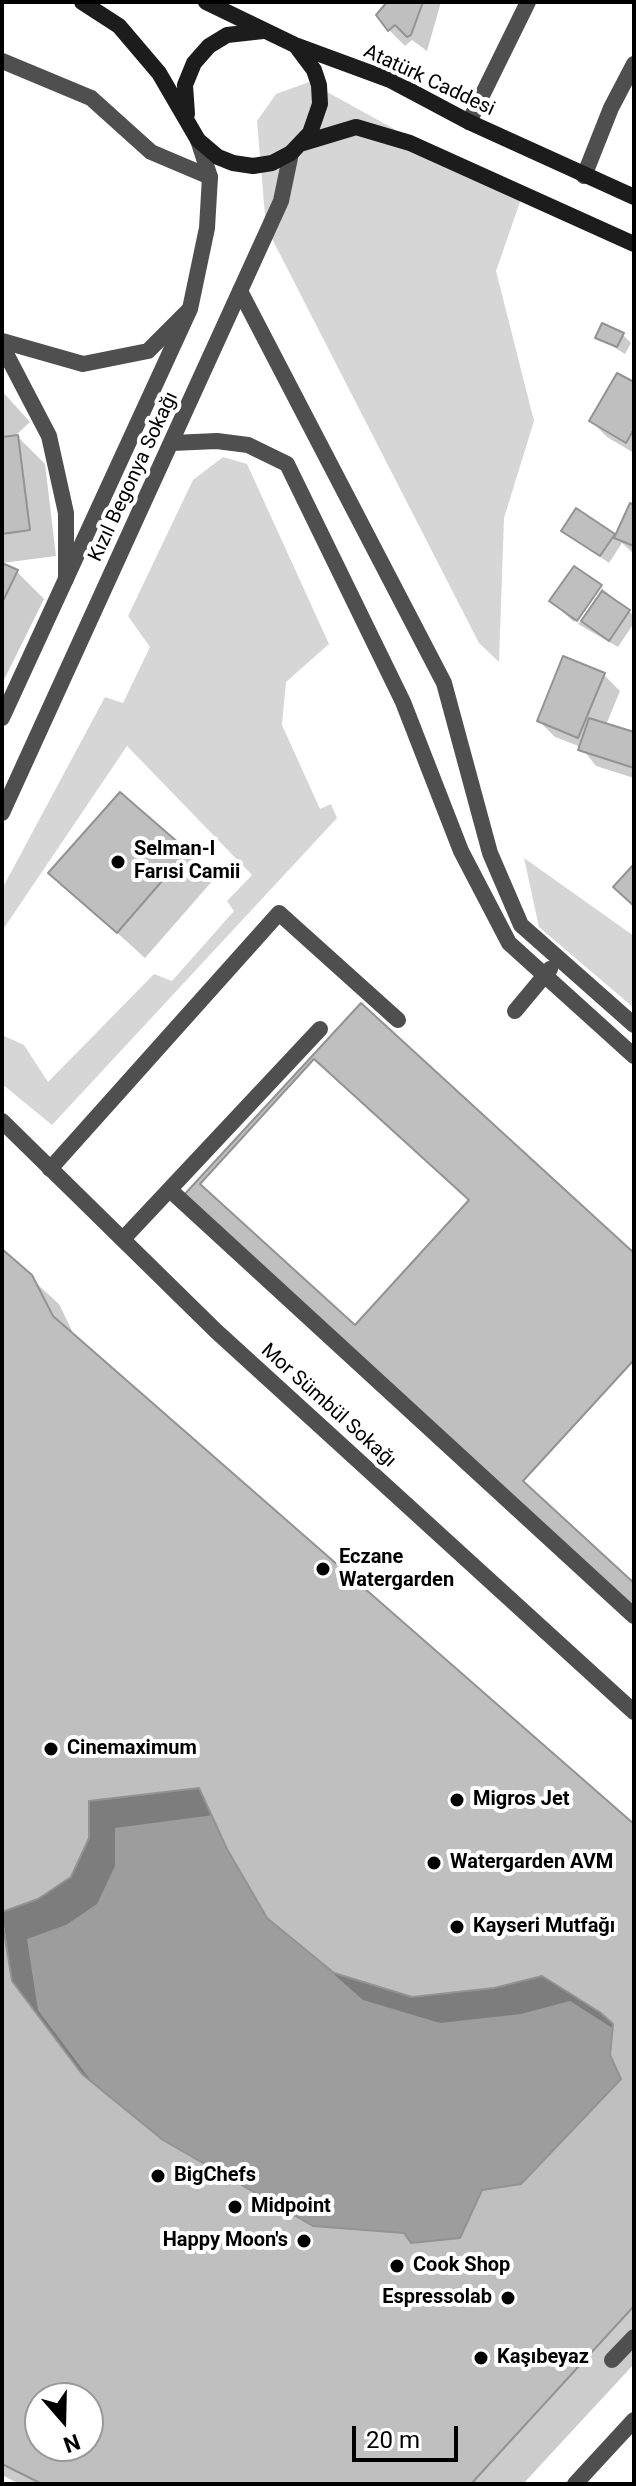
<!DOCTYPE html>
<html>
<head>
<meta charset="utf-8">
<style>
  body { margin:0 }
  #map { position:relative; width:636px; height:2486px; overflow:hidden; background:#fff; font-family:Roboto,sans-serif }
  canvas { display:block }
  .frame { position:absolute; inset:0; border:4px solid #000; pointer-events:none }
  .north { position:absolute; left:24px; top:2382px; width:80px; height:80px; box-sizing:border-box; background:#fff; border:2px solid #999; border-radius:50%; rotate:160deg; font-size:22px; font-weight:700; line-height:32px; text-align:center; color:#000 }
  .north::after { content:''; display:block; margin:auto; width:28px; height:36px; background:#000; clip-path:polygon(50% 0,100% 100%,50% 72%,0 100%) }
  .scale { position:absolute; left:352px; top:2426px; width:106px; height:36px; box-sizing:border-box; border:4px solid #000; border-top:0; padding-left:10px; font-size:24px; line-height:28px; white-space:nowrap; color:#000; -webkit-text-stroke:6px #fff; paint-order:stroke }
</style>
</head>
<body>
<div id="map">
<canvas width="636" height="2486"></canvas>
<div class="frame"></div>
<div class="north">N</div>
<div class="scale">20 m</div>
</div>
<script>
const context = document.querySelector('canvas').getContext('2d');
context.lineJoin = 'round';
function fillPath(path, color) {
  context.fillStyle = color;
  context.fill(path, 'evenodd');
}
function shape(rows) {
  const path = new Path2D();
  for (const r of rows) {
    path.moveTo(r[0], r[1]);
    for (let i = 2; i < r.length; i += 2) path.lineTo(r[i], r[i + 1]);
  }
  return path;
}
function stroke(path, color, width, dash) {
  context.strokeStyle = color;
  context.lineWidth = width;
  context.lineCap = dash ? 'butt' : 'round';
  context.setLineDash(dash || []);
  context.stroke(path);
}
function write(font, color, halo, rows, align = 'center') {
  context.font = font + ' Roboto,sans-serif';
  context.lineWidth = 8;
  context.setLineDash([]);
  context.textBaseline = 'middle';
  context.strokeStyle = halo;
  context.fillStyle = color;
  for (const [text, x, y, turn = 0] of rows) {
    context.save();
    context.translate(x, y);
    context.rotate((+turn || 0) * Math.PI / 180);
    context.textAlign = isNaN(turn) ? turn : align;
    if (halo) context.strokeText(text, 0, 0);
    context.fillText(text, 0, 0);
    context.restore();
  }
}
fillPath(shape([
  [309,82,521,199,496,271,534,421,504,518,499,662,479,643,266,227,257,121,276,94],
  [223,457,247,464,329,644,286,682,282,725,320,809,331,804,337,818,52,1125,2,1084,2,1035,24,1045,48,1082,154,974,172,981,234,911,227,901,252,875,127,746,2,931,2,889,105,697,123,703,150,647,128,616,193,480],
  [524,858,634,936,634,1008,539,927]
]), '#d6d6d6');
fillPath(shape([
  [199,1788,227,1849,267,1918,334,1973,412,1997,494,1988,542,1976,601,2013,613,2024,610,2055,621,2079,521,2184,482,2190,460,2238,411,2243,404,2233,313,2226,242,2188,163,2140,82,2074,12,1981,2,1912,38,1899,71,1877,89,1838,89,1801]
]), '#9d9d9d');
fillPath(shape([
  [390,2,441,2,427,51,412,40,405,46,389,30],
  [623,335,631,343,625,354,598,337],
  [634,384,634,453,607,437,591,421],
  [2,391,30,422,16,435,45,464,56,556,2,563],
  [634,507,634,554,622,543,609,563,563,531,616,538],
  [2,565,17,572,44,599,2,684],
  [574,569,601,587,574,622,551,601],
  [602,588,634,616,634,623,618,647,578,624],
  [604,675,620,691,606,725,634,734,634,778,596,766,581,747,555,737,539,721],
  [187,852,214,879,145,958,51,873],
  [2,1252,59,1304,76,1339,634,1827,634,2364,523,2484,19,2484,2,2475],
  [214,1815,269,1917,363,2000,440,2023,521,2014,570,2001,614,2029,624,2079,522,2186,461,2240,413,2245,403,2235,312,2228,162,2142,98,2090,38,2010,27,1939,66,1925,97,1904,115,1866,115,1828],
  [40,2398,88,2398,88,2446,40,2446]
]), '#0003');
const building = shape([
  [387,2,423,2,411,35,407,37,395,25,388,31,376,15,387,2],
  [602,323,624,333,617,347,595,338,602,323],
  [617,373,634,382,634,429,626,443,589,421,617,373],
  [18,435,30,530,2,534,2,437,18,435],
  [630,503,634,505,634,546,614,538,630,503],
  [576,508,615,534,600,556,561,531,576,508],
  [2,563,18,570,2,603,2,563],
  [574,566,602,585,577,621,549,601,574,566],
  [602,591,630,610,609,641,581,621,602,591],
  [563,656,605,673,578,738,537,721,563,656],
  [589,718,634,732,634,768,578,750,589,718],
  [120,792,188,851,117,933,48,873,120,792],
  [634,864,634,906,613,887,634,864],
  [361,1003,634,1253,634,1609,183,1196,361,1003],
  [314,1059,469,1200,355,1325,200,1184,314,1059],
  [2,1249,32,1275,53,1316,634,1824,634,2306,471,2484,42,2484,2,2464,2,1919,12,1981,82,2074,163,2140,313,2226,404,2233,411,2243,460,2238,482,2190,521,2184,621,2079,610,2055,613,2024,601,2013,542,1976,494,1988,412,1997,334,1973,267,1918,227,1849,199,1788,89,1801,89,1838,71,1877,38,1899,2,1912,2,1249],
  [40,2398,88,2398,88,2446,40,2446,40,2398],
  [633,1361,634,1362,634,1583,523,1481,633,1361]
]);
fillPath(building, '#bfbfbf');
stroke(building, '#939393', 2);
stroke(shape([
  [2,61,91,98,151,152,210,177],
  [240,291,444,683,490,853,521,925,634,1025],
  [172,443,217,441,248,445,287,464,403,702,461,851,509,943,634,1056],
  [515,1011,550,969],
  [50,1169,279,913,398,1020],
  [170,1190,634,1616],
  [123,1239,320,1029],
  [612,2360,634,2337]
]), '#4f4f4f', 16);
stroke(shape([
  [469,122,528,2],
  [584,176,611,108,634,64],
  [2,341,83,364,148,351,189,310],
  [2,346,49,436,66,513,66,579],
  [2,1121,216,1331,634,1712],
  [575,2484,634,2420]
]), '#4f4f4f', 16);
stroke(shape([
  [2,718,190,309,207,228,210,177,198,140],
  [2,813,281,201,291,153]
]), '#4f4f4f', 16);
stroke(shape([
  [82,2,119,26,159,73,198,140,218,157,233,163,253,166,272,163,291,153,310,133,320,104,319,85,314,70,296,46],
  [206,2,295,45,390,80,469,122,634,197],
  [187,114,185,85,194,63,209,46,227,35,263,31],
  [303,143,356,127,410,143,634,244]
]), '#1c1c1c', 16);
for (const [x, y, r, color] of [
  [118,862,8,"#000"],
  [323,1569,8,"#000"],
  [51,1749,8,"#000"],
  [457,1800,8,"#000"],
  [434,1863,8,"#000"],
  [457,1927,8,"#000"],
  [158,2176,8,"#000"],
  [235,2207,8,"#000"],
  [304,2241,8,"#000"],
  [397,2266,8,"#000"],
  [508,2298,8,"#000"],
  [481,2358,8,"#000"]
]) {
  const dot = new Path2D();
  dot.arc(x, y, r, 0, 2 * Math.PI);
  context.fillStyle = color;
  context.fill(dot);
  stroke(dot, '#fff', 3);
}
write('20px', '#000', '#fff', [
  ["Atatürk Caddesi",429,81,25],
  ["Kızıl Begonya Sokağı",134,477,-65],
  ["Mor Sümbül Sokağı",328,1406,42]
]);
write('bold 20px', '#000', '#fff', [
  ["Selman-I",134,850],
  ["Farısi Camii",134,873],
  ["Eczane",339,1558],
  ["Watergarden",339,1581],
  ["Cinemaximum",67,1749],
  ["Migros Jet",473,1800],
  ["Watergarden AVM",450,1863],
  ["Kayseri Mutfağı",473,1927],
  ["BigChefs",174,2176],
  ["Midpoint",251,2207],
  ["Happy Moon's",288,2241,"right"],
  ["Cook Shop",413,2266],
  ["Espressolab",492,2298,"right"],
  ["Kaşıbeyaz",497,2358]
], 'left');
</script>
</body>
</html>
